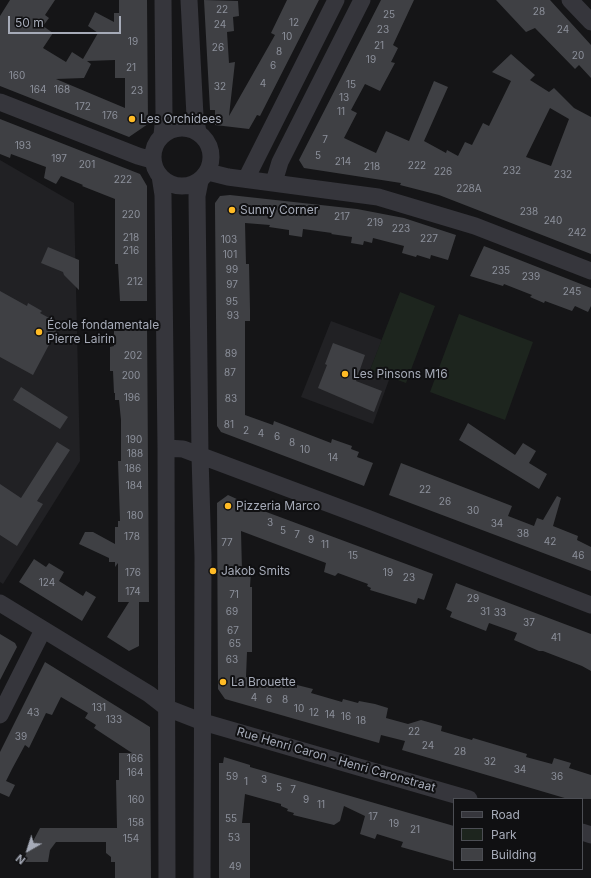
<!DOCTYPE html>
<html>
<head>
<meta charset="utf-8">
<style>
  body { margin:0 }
  #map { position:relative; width:591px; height:878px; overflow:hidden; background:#151517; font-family:Inter,sans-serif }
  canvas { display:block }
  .legend { position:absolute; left:453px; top:798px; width:130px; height:72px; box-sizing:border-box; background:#101012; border:1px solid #4c4e54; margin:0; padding:5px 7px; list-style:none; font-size:12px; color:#a6abb8 }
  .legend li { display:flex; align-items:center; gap:8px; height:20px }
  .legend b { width:20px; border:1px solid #4c4e54 }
  .north { position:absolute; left:8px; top:830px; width:40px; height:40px; -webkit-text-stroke:3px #101012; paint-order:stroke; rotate:219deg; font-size:11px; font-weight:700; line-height:16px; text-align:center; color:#a6abb8 }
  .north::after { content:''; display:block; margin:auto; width:14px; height:18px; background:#a6abb8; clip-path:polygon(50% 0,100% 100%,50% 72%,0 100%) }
  .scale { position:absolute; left:8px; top:16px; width:113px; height:18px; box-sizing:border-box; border:2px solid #a6abb8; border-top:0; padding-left:5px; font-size:12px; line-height:14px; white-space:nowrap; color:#a6abb8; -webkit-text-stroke:3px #101012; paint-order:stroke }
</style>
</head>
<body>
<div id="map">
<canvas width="591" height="878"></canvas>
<ul class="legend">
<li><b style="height:5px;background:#36363c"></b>Road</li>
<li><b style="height:11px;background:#1d251e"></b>Park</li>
<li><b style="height:11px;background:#3f4044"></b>Building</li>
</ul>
<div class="north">N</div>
<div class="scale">50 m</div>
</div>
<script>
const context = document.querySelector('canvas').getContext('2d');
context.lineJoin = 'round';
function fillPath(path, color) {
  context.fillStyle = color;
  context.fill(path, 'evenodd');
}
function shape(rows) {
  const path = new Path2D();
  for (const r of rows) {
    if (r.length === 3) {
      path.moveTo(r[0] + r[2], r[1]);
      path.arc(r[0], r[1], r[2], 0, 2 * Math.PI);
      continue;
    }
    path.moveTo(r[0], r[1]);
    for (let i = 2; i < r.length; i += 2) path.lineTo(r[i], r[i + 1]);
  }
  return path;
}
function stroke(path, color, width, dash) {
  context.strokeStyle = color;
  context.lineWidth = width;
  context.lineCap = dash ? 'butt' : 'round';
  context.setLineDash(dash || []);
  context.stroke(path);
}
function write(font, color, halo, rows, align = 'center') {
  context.font = font + ' Inter,sans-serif';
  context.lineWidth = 4;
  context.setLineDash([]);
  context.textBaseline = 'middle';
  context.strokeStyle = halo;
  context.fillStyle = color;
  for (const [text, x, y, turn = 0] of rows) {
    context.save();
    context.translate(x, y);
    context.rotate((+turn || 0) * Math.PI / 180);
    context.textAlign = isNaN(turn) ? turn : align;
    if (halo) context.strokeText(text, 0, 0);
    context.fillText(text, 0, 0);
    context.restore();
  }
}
fillPath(shape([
  [0,160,74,203,80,461,3,584,0,582],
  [331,321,382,340,370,370,390,377,373,424,301,397]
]), '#212124');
fillPath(shape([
  [400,292,435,306,406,383,370,370],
  [459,314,533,342,505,420,430,392]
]), '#1d251e');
fillPath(shape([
  [10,0,55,0,45,15,49,18,43,26,53,33,43,48,66,62,72,52,83,59,98,33,88,26,95,12,114,22,114,13,119,13,119,0,147,0,148,124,129,137,0,86,0,16],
  [115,60,115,78,125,78,125,108,56,79,84,78,91,64,87,61],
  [204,0,238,1,239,16,233,17,234,31,227,32,229,63,235,62,229,116,275,35,271,33,287,0,319,0,260,116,257,115,249,129,215,125,215,110,210,110],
  [381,0,414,0,393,45,398,48,391,62,395,63,380,91,365,84,351,110,357,113,344,138,376,153,386,131,409,141,434,81,448,87,424,141,446,153,447,150,458,156,465,142,472,145,483,123,489,126,511,81,492,72,511,54,535,75,530,80,549,92,554,88,574,108,591,117,591,254,439,195,400,185,401,183,304,168,299,160],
  [550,108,569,119,551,166,526,157],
  [496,0,550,0,591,45,591,78,579,65,575,69,535,28,526,32],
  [0,119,140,174,147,186,147,301,120,301,118,264,115,264,115,199,82,186,83,185,61,176,56,184,44,178,46,167,11,154,10,158,0,154],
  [230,195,357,209,404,218,456,235,448,260,431,255,430,259,417,255,416,257,402,253,404,246,373,238,372,243,364,241,363,245,351,243,352,237,331,234,332,233,303,229,302,237,289,235,289,230,269,227,270,225,245,223,246,264,249,264,250,310,250,321,245,321,245,415,273,425,274,421,331,443,332,439,352,446,351,449,359,452,357,457,373,463,364,486,221,432,217,426,215,208,215,203,220,196],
  [484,246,591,288,591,306,588,312,575,306,572,311,545,301,544,303,530,297,532,295,504,284,503,286,470,276],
  [48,247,79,260,79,290,64,275,63,272,41,263],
  [0,291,27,306,28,303,42,311,40,313,60,324,33,375,0,357],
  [147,323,149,602,139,602,139,646,129,651,107,637,129,602,118,602,118,563,115,567,115,562,109,562,109,558,79,544,85,532,93,532,115,544,115,527,118,527,118,521,120,521,118,461,121,461,121,420,119,400,115,400,115,393,114,393,113,371,110,371,110,347,114,346,114,329,117,329,117,324],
  [333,343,365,355,356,381,382,391,374,412,318,388,327,365,325,364],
  [21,387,68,417,60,429,13,400],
  [468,423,515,455,523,443,536,451,529,463,547,474,539,489,459,440],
  [57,442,70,450,37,501,43,504,17,546,0,535,0,484,21,498],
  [401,463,512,506,508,516,534,526,537,518,543,520,557,496,561,498,553,526,578,536,577,540,591,547,591,571,389,495],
  [228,495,261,510,433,574,424,600,418,598,416,604,370,590,371,588,367,586,368,584,338,573,335,576,324,572,326,563,241,531,242,571,251,571,250,587,252,587,252,652,247,652,246,677,266,683,267,679,297,688,297,685,313,689,311,693,342,702,343,699,358,703,359,701,375,704,388,708,386,718,408,724,421,720,442,726,441,731,472,740,473,738,527,754,526,757,552,764,554,758,571,763,569,768,591,775,591,799,568,799,402,750,405,741,381,735,379,743,225,699,218,689,217,503],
  [34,559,46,567,49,563,64,572,59,581,83,596,86,591,96,597,82,621,19,582],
  [456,583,591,634,591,671,582,666,543,651,539,651,514,640,517,633,489,623,486,631,450,617,452,612,446,609],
  [0,634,15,643,17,647,0,680],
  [45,662,150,727,151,878,115,878,115,862,111,862,111,857,106,853,106,842,56,842,50,850,48,862,22,862,40,828,117,828,116,780,119,780,119,753,132,753,94,728,96,725,85,718,88,713,61,697,52,715,46,713,29,748,25,745,12,769,6,781,15,785,9,797,0,793,0,752],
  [224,757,250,765,250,767,454,826,454,862,401,847,403,842,377,834,375,839,360,834,365,816,344,806,340,821,334,825,293,815,294,813,287,811,288,809,281,806,281,804,245,794,242,823,250,823,250,878,219,878,219,763,223,763]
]), '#3f4044');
stroke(shape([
  [189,0,195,116,198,132],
  [570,0,591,22],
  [0,102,138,156,152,160],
  [182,157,29],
  [162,135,164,116,163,0],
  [208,172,228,177,378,197,475,226,591,271],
  [160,176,163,195,166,448,167,878],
  [246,179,336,0],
  [200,181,197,196,200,456,203,557,202,878],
  [274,182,280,162,362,0],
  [166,448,183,449,367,518,591,605],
  [0,603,149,694,167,708,203,722,469,799],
  [0,715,43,630],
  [582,832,591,835]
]), '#36363c', 17);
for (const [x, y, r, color] of [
  [132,119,4,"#ffbb25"],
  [232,210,4,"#ffbb25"],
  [39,332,4,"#ffbb25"],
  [345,374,4,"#ffbb25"],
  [228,506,4,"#ffbb25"],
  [213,571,4,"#ffbb25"],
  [223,682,4,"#ffbb25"]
]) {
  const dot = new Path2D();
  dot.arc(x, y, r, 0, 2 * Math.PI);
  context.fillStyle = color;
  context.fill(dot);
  stroke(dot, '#101012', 1.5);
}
write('10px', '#8c909b', null, [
  ["22",222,10],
  ["28",539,12],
  ["25",389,15],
  ["12",294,23],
  ["24",220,25],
  ["23",383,30],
  ["24",563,30],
  ["10",287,37],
  ["19",133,42],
  ["21",379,46],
  ["26",218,48],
  ["8",279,52],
  ["20",578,56],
  ["19",371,60],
  ["6",273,66],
  ["21",131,68],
  ["160",17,76],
  ["4",263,84],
  ["15",351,85],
  ["32",220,87],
  ["164",38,90],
  ["168",62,90],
  ["23",137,91],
  ["13",344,98],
  ["172",83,107],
  ["11",341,112],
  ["176",110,116],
  ["7",325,140],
  ["193",23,146],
  ["5",318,156],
  ["197",59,159],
  ["214",343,162],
  ["201",87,165],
  ["222",417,166],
  ["218",372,167],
  ["232",512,171],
  ["226",443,172],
  ["232",563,175],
  ["222",123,180],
  ["228A",469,189],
  ["238",529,212],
  ["220",131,215],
  ["217",342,217],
  ["240",553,221],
  ["219",375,223],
  ["223",401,229],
  ["242",577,233],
  ["218",131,238],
  ["227",429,239],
  ["103",229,240],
  ["216",131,251],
  ["101",230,255],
  ["99",232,270],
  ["235",501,271],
  ["239",531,277],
  ["212",135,282],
  ["97",232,285],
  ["245",572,292],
  ["95",232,302],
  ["93",233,316],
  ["89",231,354],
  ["202",133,356],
  ["87",230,373],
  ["200",131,376],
  ["196",132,398],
  ["83",231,399],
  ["81",229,425],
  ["2",246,431],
  ["4",261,434],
  ["6",277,437],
  ["190",134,440],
  ["8",292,443],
  ["10",305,450],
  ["188",135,454],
  ["14",333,458],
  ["186",133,469],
  ["184",134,486],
  ["22",425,490],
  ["26",445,502],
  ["30",473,511],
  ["180",135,516],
  ["3",270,523],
  ["34",497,524],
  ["5",283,531],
  ["38",523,534],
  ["7",297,535],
  ["178",132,537],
  ["9",311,540],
  ["42",550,542],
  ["77",227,543],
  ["11",325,545],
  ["15",353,556],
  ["46",578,556],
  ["176",133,573],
  ["19",388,573],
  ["23",409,578],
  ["124",47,583],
  ["174",133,592],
  ["71",234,595],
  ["29",473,599],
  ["69",232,612],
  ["31",485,612],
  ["33",500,613],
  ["37",529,623],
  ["67",233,631],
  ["41",556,638],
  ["65",235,644],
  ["63",232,660],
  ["4",254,698],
  ["6",269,700],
  ["8",285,700],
  ["131",99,708],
  ["10",299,709],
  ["43",33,713],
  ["12",314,713],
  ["14",330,715],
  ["16",346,717],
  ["133",114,720],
  ["18",361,721],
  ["22",414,732],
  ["39",21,737],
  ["24",428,746],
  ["28",460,752],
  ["166",135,759],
  ["32",490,762],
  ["34",520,770],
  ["164",135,773],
  ["59",232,777],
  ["36",557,777],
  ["3",264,780],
  ["1",246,782],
  ["5",279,788],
  ["7",293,790],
  ["160",136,800],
  ["9",306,800],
  ["11",321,805],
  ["17",373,817],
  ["55",231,819],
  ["158",136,823],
  ["19",394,824],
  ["21",415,830],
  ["53",234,838],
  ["154",131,839],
  ["49",235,867]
]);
write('12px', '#a6abb8', '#101012', [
  ["Les Orchidees",140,119],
  ["Sunny Corner",240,210],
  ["École fondamentale",47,325],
  ["Pierre Lairin",47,339],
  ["Les Pinsons M16",353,374],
  ["Pizzeria Marco",236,506],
  ["Jakob Smits",221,571],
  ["La Brouette",231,682]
], 'left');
write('12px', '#a6abb8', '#101012', [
  ["Rue Henri Caron - Henri Caronstraat",336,760,16]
]);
</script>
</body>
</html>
